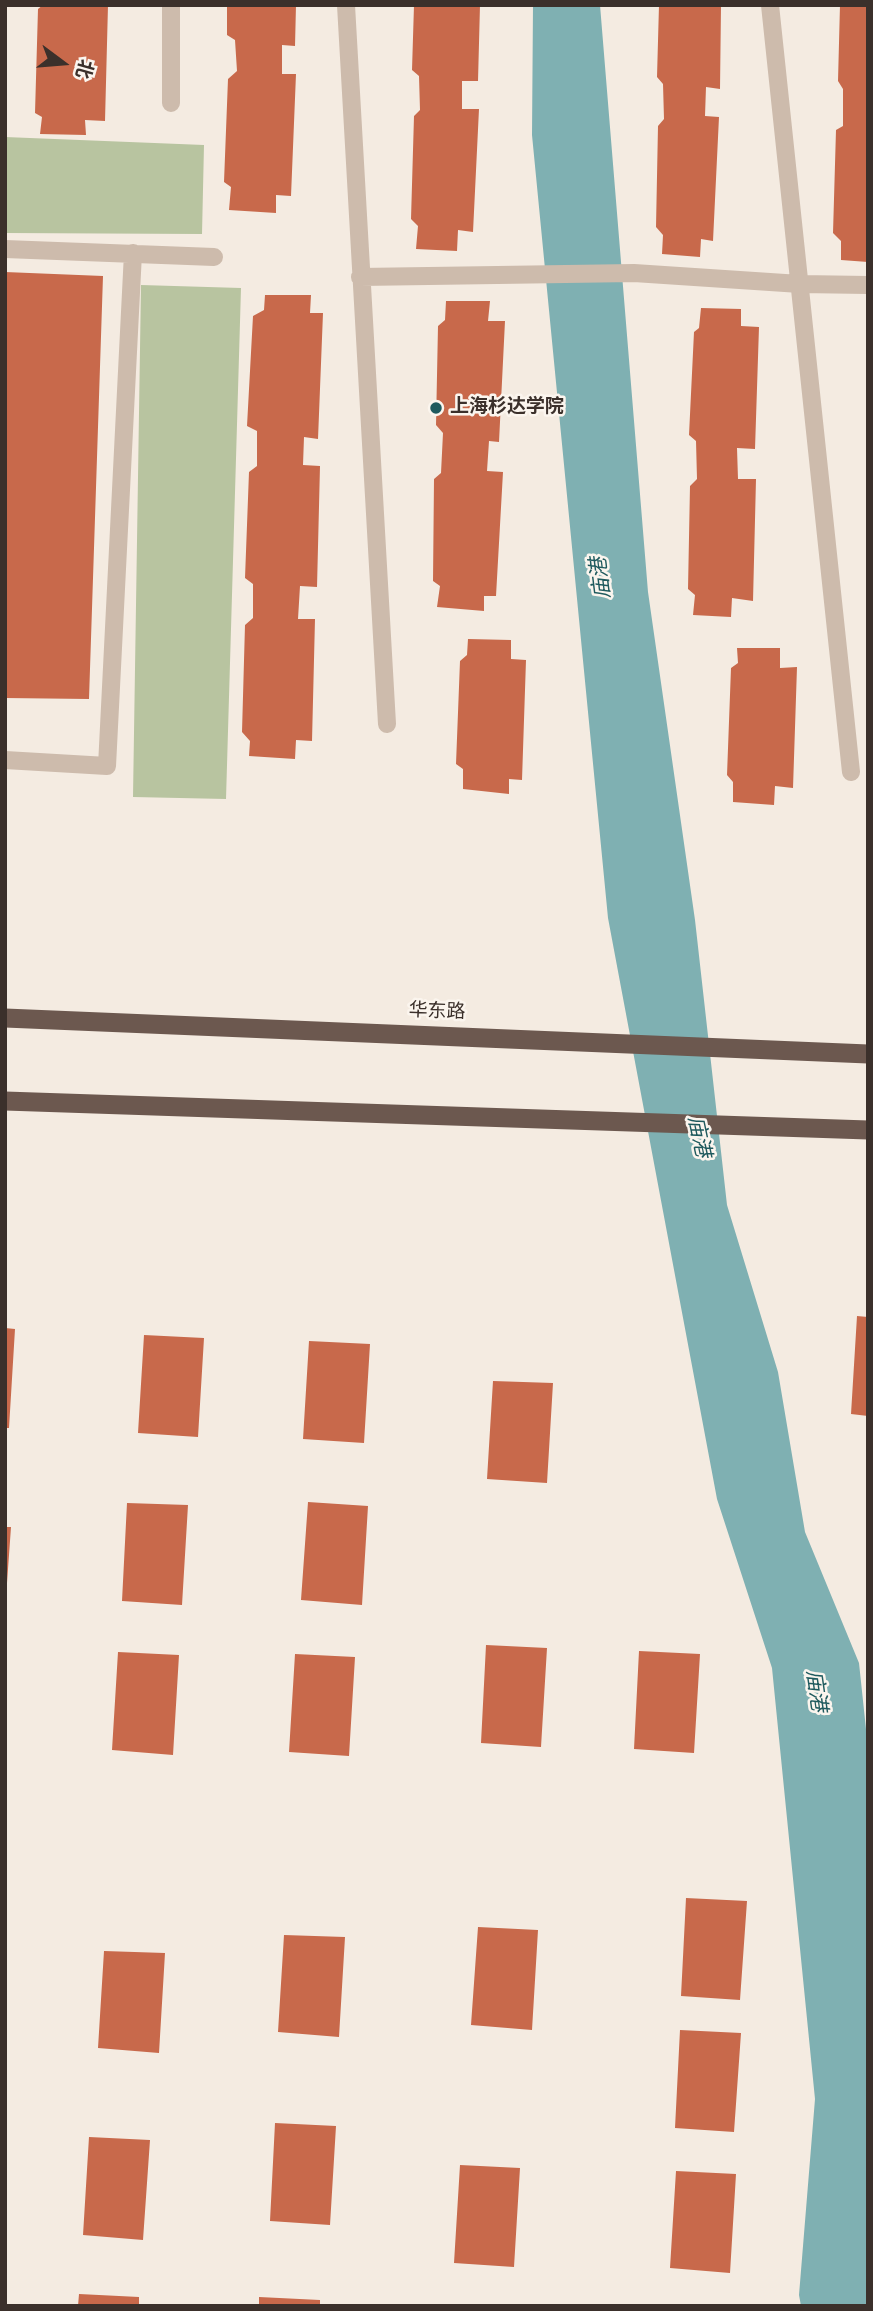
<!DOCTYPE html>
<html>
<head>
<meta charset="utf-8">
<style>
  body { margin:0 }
  #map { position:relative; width:873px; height:2311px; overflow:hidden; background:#f4ebe1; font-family:Overpass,"Noto Sans SC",sans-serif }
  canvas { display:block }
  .frame { position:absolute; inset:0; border:7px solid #3b302b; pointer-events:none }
  .north { position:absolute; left:28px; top:28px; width:70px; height:70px; -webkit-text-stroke:5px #fbf5ee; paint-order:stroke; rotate:106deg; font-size:19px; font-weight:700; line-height:28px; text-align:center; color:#3b302b }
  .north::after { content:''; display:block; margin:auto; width:24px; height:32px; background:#3b302b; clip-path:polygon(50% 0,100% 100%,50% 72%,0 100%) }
</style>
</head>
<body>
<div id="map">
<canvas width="873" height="2311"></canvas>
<div class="frame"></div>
<div class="north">北</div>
</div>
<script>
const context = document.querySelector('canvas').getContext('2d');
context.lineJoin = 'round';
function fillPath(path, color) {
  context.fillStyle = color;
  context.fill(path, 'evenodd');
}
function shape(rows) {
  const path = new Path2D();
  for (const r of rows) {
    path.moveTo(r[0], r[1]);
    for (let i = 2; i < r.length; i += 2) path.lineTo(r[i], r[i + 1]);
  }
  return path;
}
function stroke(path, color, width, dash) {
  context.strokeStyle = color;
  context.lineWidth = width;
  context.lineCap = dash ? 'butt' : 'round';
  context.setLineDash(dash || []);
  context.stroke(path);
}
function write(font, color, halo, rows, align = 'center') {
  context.font = font + ' Overpass,"Noto Sans SC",sans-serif';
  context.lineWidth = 5;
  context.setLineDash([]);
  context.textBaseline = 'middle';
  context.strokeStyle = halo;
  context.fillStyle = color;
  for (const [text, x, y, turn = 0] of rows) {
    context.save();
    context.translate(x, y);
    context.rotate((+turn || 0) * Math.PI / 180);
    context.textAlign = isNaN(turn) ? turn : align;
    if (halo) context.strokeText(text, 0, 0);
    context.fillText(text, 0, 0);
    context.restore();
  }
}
fillPath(shape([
  [5,137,204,145,202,234,5,233],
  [141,285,241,288,226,799,133,797]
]), '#b8c4a0');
fillPath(shape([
  [533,5,600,5,648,592,695,920,727,1205,778,1372,805,1532,859,1663,868,1748,868,2306,801,2306,799,2295,815,2099,772,1668,717,1499,608,918,532,135]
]), '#7fb0b2');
fillPath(shape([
  [43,5,108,5,105,121,85,120,86,135,40,134,42,117,35,113,38,9],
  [227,5,296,5,295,46,282,45,282,74,296,74,291,196,276,195,276,213,229,210,231,187,224,182,228,79,237,71,235,40,227,35],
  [414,5,480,5,478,81,462,81,462,109,479,109,473,232,458,230,457,251,416,249,418,226,411,219,414,116,420,110,419,76,412,70],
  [659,5,721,5,720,89,706,87,705,116,719,117,713,241,701,239,700,257,662,254,663,235,656,227,658,126,664,119,663,84,657,77],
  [840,5,868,5,868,262,841,260,841,241,833,233,836,130,843,126,843,89,838,81],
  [5,272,103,276,89,699,5,698],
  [265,295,311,295,310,313,323,313,318,439,304,437,303,465,320,466,317,587,300,586,298,619,315,619,312,741,296,740,295,759,249,756,250,741,242,732,245,625,253,618,253,584,245,578,249,472,257,466,257,431,247,426,253,316,264,310],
  [446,301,490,301,488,321,505,321,499,442,489,441,487,471,503,472,496,596,484,596,484,611,437,607,440,586,433,581,434,479,441,473,443,433,436,425,438,326,445,320],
  [701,308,741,309,741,326,759,327,755,449,737,448,738,479,756,479,753,601,732,598,731,617,693,615,695,595,688,589,690,486,697,479,696,441,689,435,694,332,699,328],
  [468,639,511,640,511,659,526,660,522,780,509,779,509,794,463,789,463,769,456,764,460,661,467,655],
  [737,648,780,648,780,668,797,667,793,788,775,786,774,805,733,802,733,782,727,775,731,668,738,663],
  [857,1316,868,1317,868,1416,851,1414],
  [5,1328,15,1329,9,1428,5,1428],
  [144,1335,204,1338,198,1437,138,1433],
  [309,1341,370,1344,364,1443,303,1439],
  [493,1381,553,1383,547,1483,487,1479],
  [308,1502,368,1506,362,1605,301,1600],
  [127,1503,188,1505,182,1605,122,1601],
  [5,1527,11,1527,7,1583,5,1583],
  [486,1645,547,1648,541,1747,481,1743],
  [639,1651,700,1654,694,1753,634,1749],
  [118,1652,179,1655,173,1755,112,1750],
  [295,1654,355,1657,349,1756,289,1752],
  [686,1898,747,1901,740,2000,681,1996],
  [478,1927,538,1930,532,2030,471,2025],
  [284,1935,345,1937,339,2037,278,2032],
  [104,1951,165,1953,159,2053,98,2048],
  [680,2030,741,2033,734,2132,675,2128],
  [275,2123,336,2126,330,2225,270,2221],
  [89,2137,150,2140,143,2240,83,2235],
  [460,2165,520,2168,514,2267,454,2263],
  [676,2171,736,2174,730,2273,670,2268],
  [79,2294,139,2297,139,2306,78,2306],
  [259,2297,320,2300,320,2306,259,2306]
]), '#c8694b');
stroke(shape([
  [171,5,171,103],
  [346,5,387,724],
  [770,5,851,772],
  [5,249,214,257],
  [360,277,634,273,800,284,868,285],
  [5,760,107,766,133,253]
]), '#cdbbac', 18);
stroke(shape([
  [5,1018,868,1054],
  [5,1101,868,1130]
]), '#6c584f', 19);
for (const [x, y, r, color] of [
  [436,408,7,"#1f5a5e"]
]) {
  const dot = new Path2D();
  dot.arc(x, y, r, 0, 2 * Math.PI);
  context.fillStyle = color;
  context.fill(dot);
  stroke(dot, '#fbf5ee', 2.5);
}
write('bold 19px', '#3b302b', '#fbf5ee', [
  ["上海杉达学院",450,408]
], 'left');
write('19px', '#3b302b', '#fbf5ee', [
  ["华东路",437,1013,2]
]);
write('italic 21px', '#1f5a5e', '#fbf5ee', [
  ["庙港",603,578,-97],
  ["庙港",697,1137,78],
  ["庙港",814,1691,82]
]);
</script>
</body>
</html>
